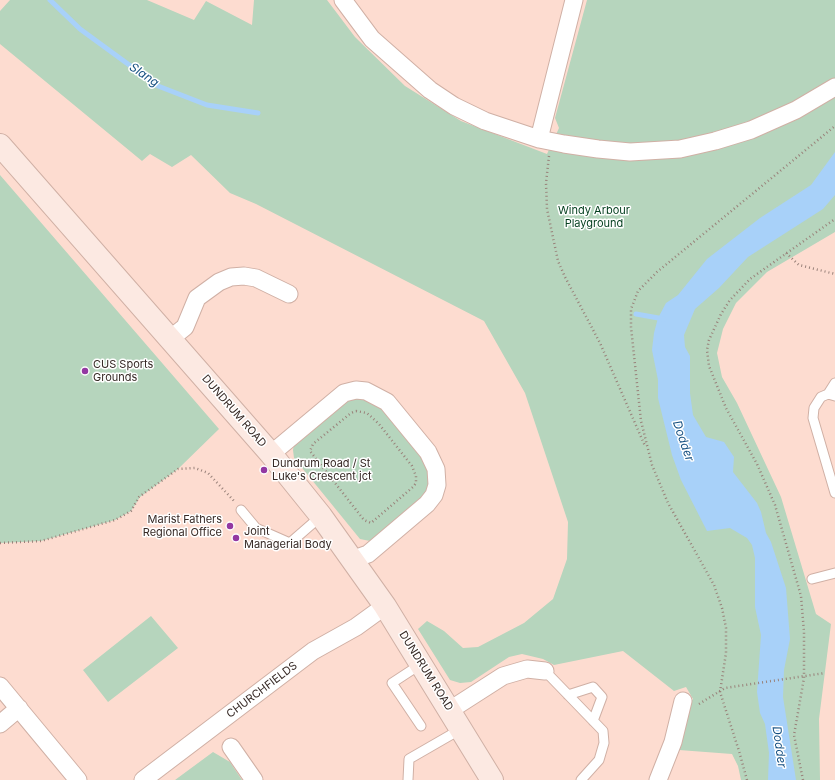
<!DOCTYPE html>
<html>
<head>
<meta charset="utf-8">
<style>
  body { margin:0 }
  canvas { display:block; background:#fddcd0 }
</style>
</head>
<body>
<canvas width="835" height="780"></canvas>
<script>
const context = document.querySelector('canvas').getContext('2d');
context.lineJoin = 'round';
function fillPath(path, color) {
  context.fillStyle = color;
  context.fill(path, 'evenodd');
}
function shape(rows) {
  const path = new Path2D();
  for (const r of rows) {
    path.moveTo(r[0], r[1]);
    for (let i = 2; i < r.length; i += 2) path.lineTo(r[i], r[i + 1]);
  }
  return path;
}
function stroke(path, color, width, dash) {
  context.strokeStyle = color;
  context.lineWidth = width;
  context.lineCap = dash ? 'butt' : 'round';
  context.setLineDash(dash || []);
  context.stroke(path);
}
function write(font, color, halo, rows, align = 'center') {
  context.font = font + ' Inter,sans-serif';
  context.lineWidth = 3;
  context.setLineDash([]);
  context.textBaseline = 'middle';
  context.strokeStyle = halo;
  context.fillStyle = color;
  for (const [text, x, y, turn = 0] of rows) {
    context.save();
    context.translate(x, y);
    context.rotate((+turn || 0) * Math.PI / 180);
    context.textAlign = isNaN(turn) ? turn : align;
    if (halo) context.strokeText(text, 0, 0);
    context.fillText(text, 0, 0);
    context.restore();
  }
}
fillPath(shape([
  [10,0,147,0,194,20,206,1,252,25,254,0,327,0,355,37,405,86,461,121,547,154,559,128,555,118,587,0,835,0,835,232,767,272,736,303,723,329,717,353,722,377,737,403,781,497,816,614,831,624,819,719,820,780,741,780,738,766,732,754,679,750,686,706,693,699,686,687,674,691,623,651,554,665,543,659,522,654,509,657,471,682,460,683,450,680,418,629,427,621,444,631,463,648,478,647,524,623,553,599,567,559,568,522,525,393,484,321,256,204,230,193,191,155,172,167,150,154,142,161,0,44,0,11],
  [0,175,219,429,178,469,140,497,131,511,115,520,41,541,0,543],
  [353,396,378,403,425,457,431,482,424,497,376,539,370,541,360,539,294,458,293,450,294,444],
  [151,616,178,648,108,702,83,670],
  [213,752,230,762,242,780,175,780]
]), '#b6d5bd');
fillPath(shape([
  [835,152,835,195,823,209,748,257,719,288,695,309,684,335,685,347,690,356,690,393,693,415,706,437,724,442,734,457,733,472,757,503,761,512,766,533,771,542,786,588,790,639,784,670,783,697,796,780,768,780,769,753,765,724,760,713,757,692,761,635,755,607,755,558,752,545,747,538,730,528,707,531,681,480,672,455,658,398,658,380,652,350,654,333,658,318,666,303,678,295,707,259,760,218,811,185]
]), '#a8d1f9');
stroke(shape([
  [50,0,80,29,158,86,207,105,258,113],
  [636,314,664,319]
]), '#a8d1f9', 5);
const lane = shape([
  [828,394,835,383],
  [835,396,828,394,821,397,814,408,813,418,835,493],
  [241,510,256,528,290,543,321,516],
  [812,579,835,573],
  [545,671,603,731,604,743,599,760,581,780],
  [568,695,593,687,602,697,593,721],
  [421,726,392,683,421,664],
  [408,780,409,759,461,729]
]);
const street = shape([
  [343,0,372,39,430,90,454,106,485,121,539,139,564,144,598,149,630,152,680,149,715,141,751,130,796,110,835,87],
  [539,139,574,0],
  [170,339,185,327,197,298,219,282,231,277,244,276,256,278,289,294],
  [271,454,344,393,356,390,366,391,387,402,428,452,436,469,437,485,434,495,427,504,368,554,354,559],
  [0,686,78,780],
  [450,710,503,676,527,669,545,671],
  [0,724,19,708],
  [231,747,254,780],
  [143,780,313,651,356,627,385,606],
  [658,780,673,742,683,701]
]);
const secondary = shape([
  [0,145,271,454,321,516,385,606,492,780]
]);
stroke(lane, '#d0b0a5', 11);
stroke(street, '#d0b0a5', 19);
stroke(secondary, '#d0b0a5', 24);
stroke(shape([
  [549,156,546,183,547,209,558,261,565,277,600,343,645,446],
  [786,253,799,265,835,274],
  [356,411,367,413,379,424,412,466,416,476,416,483,413,487,371,523,364,520,310,451,313,444,351,413,356,411],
  [0,543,41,541,115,520,131,511,139,497,178,469,195,468,208,473,235,502],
  [699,704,725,688,825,673],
  [747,780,739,751,720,692,726,653,726,628,722,608,714,585,668,503,652,465,641,421,631,327,631,309,638,291,657,272,835,126],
  [803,780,794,735,804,678,804,632,801,596,775,505,757,464,726,408,709,366,707,350,709,340,721,314,730,300,750,279,835,219]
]), '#99827a', 2.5, [1, 3]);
stroke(lane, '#fff', 9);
stroke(street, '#fff', 17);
stroke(secondary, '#fce9e2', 22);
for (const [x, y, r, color] of [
  [85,371,4,"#9338a2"],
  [264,470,4,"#9338a2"],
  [230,526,4,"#9338a2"],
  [236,538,4,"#9338a2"]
]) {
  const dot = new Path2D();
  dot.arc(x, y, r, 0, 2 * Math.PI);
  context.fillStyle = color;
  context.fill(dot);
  stroke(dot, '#fff', 1.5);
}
write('11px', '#013d1c', '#fff', [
  ["Windy Arbour",594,211],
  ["Playground",594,224]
]);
write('11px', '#362925', '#fff', [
  ["CUS Sports",93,365],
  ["Grounds",93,378],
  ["Dundrum Road / St",272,464],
  ["Luke's Crescent jct",272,477],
  ["Marist Fathers",222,520,"right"],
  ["Regional Office",222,533,"right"],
  ["Joint",244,532],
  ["Managerial Body",244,545]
], 'left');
write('11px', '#362925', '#fff', [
  ["DUNDRUM ROAD",234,411,49],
  ["DUNDRUM ROAD",426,671,58],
  ["CHURCHFIELDS",262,690,-37]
]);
write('italic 12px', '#144f81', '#fff', [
  ["Slang",144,75,34],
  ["Dodder",683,441,71],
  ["Dodder",779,747,82]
]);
</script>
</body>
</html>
